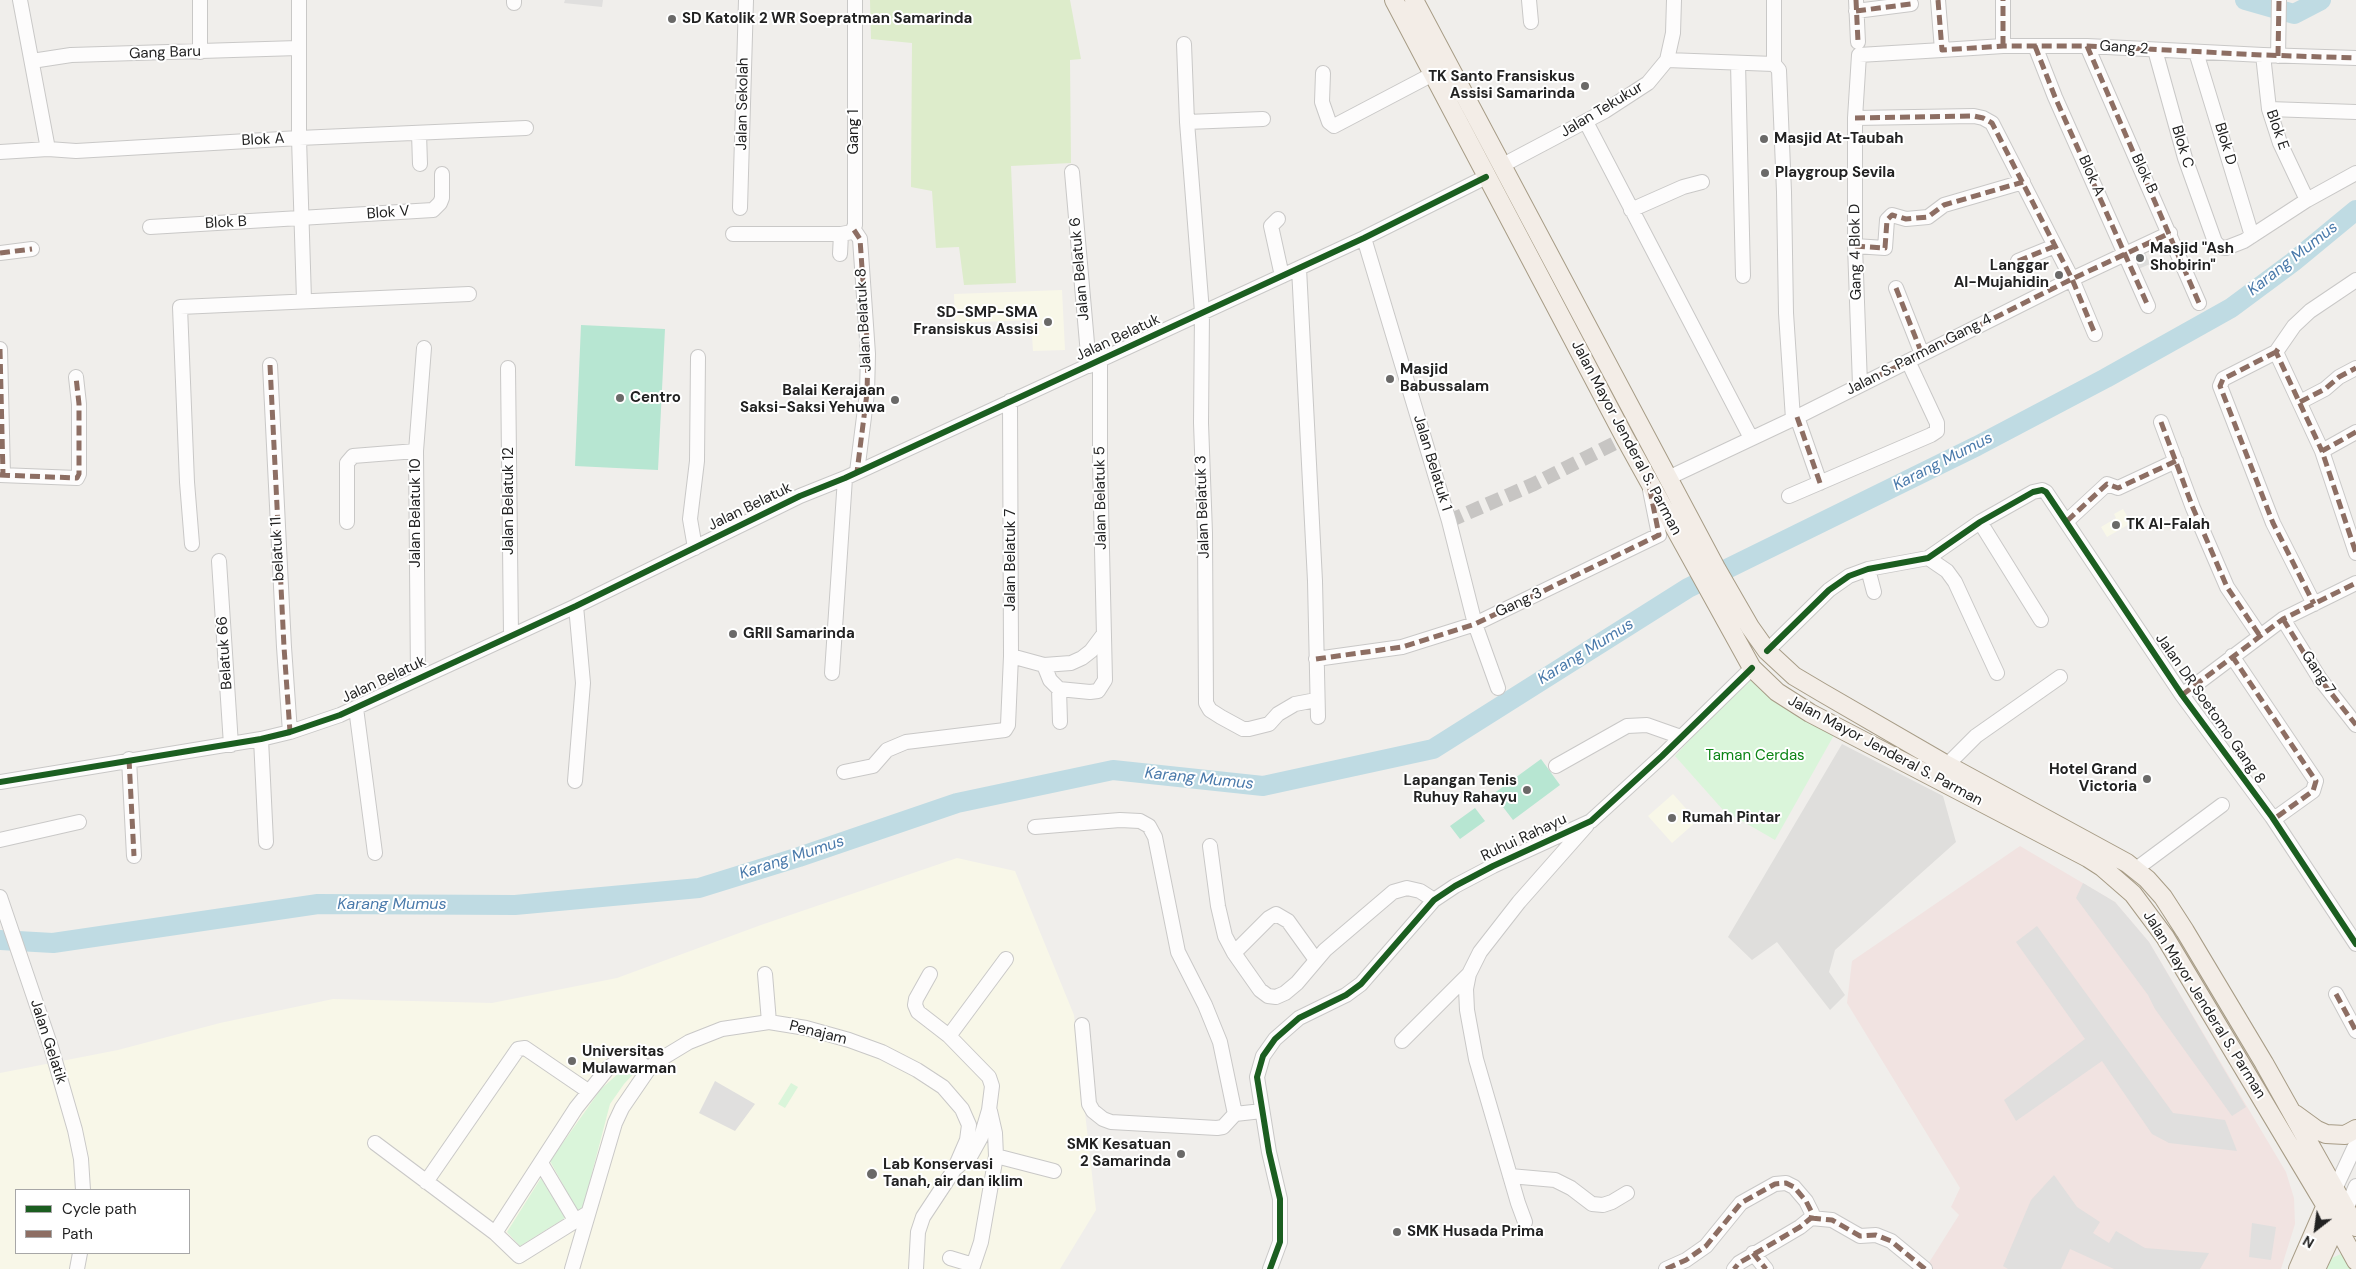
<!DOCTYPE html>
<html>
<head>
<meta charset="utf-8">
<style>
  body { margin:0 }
  #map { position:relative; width:2356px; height:1269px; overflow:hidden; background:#f0eeeb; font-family:"DM Sans",sans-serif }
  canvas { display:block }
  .legend { position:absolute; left:15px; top:1189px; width:175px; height:65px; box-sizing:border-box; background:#fff; border:1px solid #a7a7a7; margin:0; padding:6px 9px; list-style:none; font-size:15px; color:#222 }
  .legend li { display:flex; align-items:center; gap:10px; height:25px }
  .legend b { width:25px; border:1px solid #a7a7a7 }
  .north { position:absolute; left:2291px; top:1204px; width:50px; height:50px; -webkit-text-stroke:4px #fff; paint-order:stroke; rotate:210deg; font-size:14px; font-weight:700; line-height:20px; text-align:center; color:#222 }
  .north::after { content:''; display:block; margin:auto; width:18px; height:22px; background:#222; clip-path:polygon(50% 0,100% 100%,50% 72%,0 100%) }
</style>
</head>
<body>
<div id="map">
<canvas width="2356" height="1269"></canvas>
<ul class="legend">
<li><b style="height:6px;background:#1b5e20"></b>Cycle path</li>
<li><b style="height:6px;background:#8d6e63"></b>Path</li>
</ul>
<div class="north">N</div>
</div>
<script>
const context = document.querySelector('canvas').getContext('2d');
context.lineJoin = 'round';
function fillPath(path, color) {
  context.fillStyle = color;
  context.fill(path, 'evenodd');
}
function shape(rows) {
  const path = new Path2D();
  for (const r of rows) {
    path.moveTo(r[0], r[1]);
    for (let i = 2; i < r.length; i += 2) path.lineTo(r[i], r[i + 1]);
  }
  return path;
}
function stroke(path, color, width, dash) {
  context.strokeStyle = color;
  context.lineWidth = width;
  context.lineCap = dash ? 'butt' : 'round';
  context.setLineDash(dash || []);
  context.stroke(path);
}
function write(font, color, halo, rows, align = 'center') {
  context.font = font + ' "DM Sans",sans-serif';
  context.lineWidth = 4;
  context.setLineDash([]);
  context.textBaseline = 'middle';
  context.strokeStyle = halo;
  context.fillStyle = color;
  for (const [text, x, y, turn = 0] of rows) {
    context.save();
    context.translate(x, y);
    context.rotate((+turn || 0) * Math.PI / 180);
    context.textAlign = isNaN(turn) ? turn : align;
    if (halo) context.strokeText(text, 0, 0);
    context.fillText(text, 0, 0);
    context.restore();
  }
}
fillPath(shape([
  [1842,744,1943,796,1956,842,1835,950,1829,972,1845,995,1830,1010,1777,942,1752,960,1728,937]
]), '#dfdedc');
fillPath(shape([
  [2020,846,2115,902,2149,942,2286,1172,2294,1198,2295,1224,2281,1269,1925,1269,1959,1215,1951,1207,1960,1188,1847,1003,1852,961]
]), '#f1e3e1');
fillPath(shape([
  [1062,290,1065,350,1033,351,1031,320,955,323,954,294],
  [2123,509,2131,523,2107,537,2101,527,2116,518,2114,514],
  [1673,794,1697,821,1672,843,1648,816],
  [957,858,1015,871,1074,1015,1096,1210,1060,1269,0,1269,0,1073,118,1050,220,1023,333,999,492,1003,617,978,761,925],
  [16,1190,189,1190,189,1253,16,1253]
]), '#f8f7e8');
fillPath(shape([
  [2142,246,2150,264,2138,269,2130,252]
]), '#dededc');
fillPath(shape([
  [870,0,1070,0,1081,59,1070,60,1071,163,1011,166,1016,283,964,285,959,247,936,248,932,191,911,187,912,43,871,39]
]), '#ddeccb');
fillPath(shape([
  [1756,673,1838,728,1775,840,1723,810,1675,756,1730,696],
  [629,1064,637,1070,624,1084,610,1104,582,1211,578,1212,550,1161,601,1089],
  [791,1083,798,1087,785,1108,778,1104],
  [541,1178,565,1218,520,1246,507,1232],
  [2343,1253,2352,1269,2326,1269,2332,1258]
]), '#daf5da');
fillPath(shape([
  [581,325,665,329,658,470,575,466],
  [1541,759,1560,785,1513,820,1493,794],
  [1475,808,1485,821,1460,839,1450,826]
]), '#b7e6d2');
fillPath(shape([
  [565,0,603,0,602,7,564,3],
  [2083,883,2115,902,2149,942,2246,1107,2232,1116,2155,1009,2148,995,2076,898],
  [2037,926,2173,1113,2225,1120,2237,1151,2169,1143,2152,1134,2102,1061,2016,1121,2004,1100,2085,1039,2016,942],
  [715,1081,755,1104,735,1131,699,1113],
  [2054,1175,2077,1207,2100,1222,2093,1233,2109,1243,2116,1231,2145,1248,2209,1253,2200,1269,2114,1269,2070,1249,2061,1269,2008,1269,2003,1266,2031,1200],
  [2252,1223,2276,1227,2271,1260,2249,1257]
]), '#e0dfde');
stroke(shape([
  [2245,0,2294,14,2321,0],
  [0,940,53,943,318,904,515,905,699,888,799,857,957,803,1113,770,1263,786,1433,749,1688,588,1977,446,2106,378,2231,308,2293,262,2356,210]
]), '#bfdbe3', 20);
stroke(shape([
  [1449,521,1534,484,1625,438]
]), '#c7c5c3', 14, [14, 7]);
const minor = shape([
  [20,0,48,149],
  [299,0,299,138,304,300],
  [1529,0,1531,22],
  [1774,0,1774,64],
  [1856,0,1858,42],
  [1938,0,1942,50,2003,46,2087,46,2263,55,2356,58],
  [514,3,514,0],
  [1856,11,1911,4],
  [1184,44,1187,122,1202,312,1201,423,1205,533,1206,703,1210,710,1221,717,1243,729,1249,729,1269,724,1278,714,1295,704,1316,700],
  [2003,46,2003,0],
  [2035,46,2055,97,2148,306],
  [2087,46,2199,303],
  [2155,50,2185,158,2215,242,2220,247,2226,248,2244,241,2307,200,2356,173],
  [200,52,200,0],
  [2196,52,2252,236],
  [2263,55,2269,109,2280,143,2307,200],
  [2278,56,2279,0],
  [1667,60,1774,64,1779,70,1784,192,1786,313,1793,419],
  [32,61,71,55,298,48],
  [1738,63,1743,276],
  [1323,73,1322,102,1329,122,1334,126,1433,74],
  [2269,109,2356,112],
  [1855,118,1974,116,1983,118,1992,123,2072,279,2095,334],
  [1187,122,1263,119],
  [1586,122,1751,438],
  [419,133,420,164],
  [0,152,48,149,76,151,299,138,526,128],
  [1501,166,1605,111,1648,83,1667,60,1673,33,1674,0],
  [1072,172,1089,366],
  [740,208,746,0],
  [1631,210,1683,187,1702,182],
  [1278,219,1271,226,1282,276],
  [150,227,433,210,440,203,442,198,442,174],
  [854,230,860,239,868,354,867,393,857,472],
  [733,234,841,234],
  [1364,238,1449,521,1475,624,1498,688],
  [1855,246,1885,248,1887,220,1892,215,1906,219,1928,217,1944,205,2023,182],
  [0,253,32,249],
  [840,254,841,234,852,232,855,225,855,0],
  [2018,261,2055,246],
  [1299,268,1315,581,1318,717],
  [1896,288,1922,354],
  [0,349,3,475],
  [2276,352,2223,379,2220,386,2273,523,2314,604],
  [270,365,284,647,290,732],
  [508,368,511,635],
  [1860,385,1855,246,1855,118,1859,55,1942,50],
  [2300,402,2325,389,2339,377,2356,368],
  [1797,417,1820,483],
  [2161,422,2193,508,2227,587,2260,636],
  [2356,432,2322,451,2356,553],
  [2322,451,2276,352,2294,326,2310,311,2356,280],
  [0,475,77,478,79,474,79,404,76,377],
  [1668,478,1793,419,2072,279,2170,233],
  [1789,496,1931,435,1937,431,1937,423,1908,361],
  [2067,521,2107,484,2118,488,2176,461],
  [347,522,347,463,353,456,416,451],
  [1980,522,2041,620],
  [192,544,187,482,180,307,469,294],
  [695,548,690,519,697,461,698,357],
  [1928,558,1947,571,1955,582,1997,673],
  [219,561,231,745],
  [1868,569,1874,592],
  [2283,619,2320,679,2356,725],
  [1767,651,1829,590,1849,576,1868,569,1928,558,1980,522,2033,492,2042,490,2046,492,2182,695,2272,817,2356,944],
  [1011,656,1044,665,1050,680,1059,689,1090,692,1098,691,1105,680,1100,462,1100,360],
  [2232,656,2316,781,2313,791,2274,819],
  [1316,659,1402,647,1475,624,1659,535,1650,490],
  [1044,665,1071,663,1082,658,1091,651,1103,635],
  [832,673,845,478],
  [418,679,416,451,424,348],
  [1059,689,1060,722],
  [2182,695,2283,619,2356,583],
  [356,708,375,853],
  [261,739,266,842],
  [129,759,134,856],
  [1947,765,1976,736,2060,677],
  [1556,766,1627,726,1647,725,1681,737],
  [844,772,873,766,887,750,906,742,1005,730,1008,725,1011,656,1010,401],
  [575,781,583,683,576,606],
  [0,782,261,739,290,732,340,715,576,606,800,496,845,478,1364,238,1486,177],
  [1035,827,1120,820,1140,821,1149,826,1155,837,1178,952,1205,1005,1220,1042,1235,1114],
  [0,840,79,822],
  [1210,846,1218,906,1225,936,1234,953,1260,990,1268,996,1276,997,1285,993,1297,983,1325,950,1393,892,1407,888,1420,891,1434,900],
  [2136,869,2222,805],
  [0,897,51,1047,75,1130,81,1159,83,1190],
  [1234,953,1269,918,1276,914,1288,921,1316,960],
  [765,974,769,1022],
  [930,974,916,999,915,1005,918,1012,949,1036,989,1077,992,1086,989,1110,981,1137,971,1155,956,1168],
  [2336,994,2356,1031],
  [1082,1025,1089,1104,1093,1111,1103,1119,1111,1122,1217,1128,1223,1127,1235,1114,1262,1111],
  [949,1036,1006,959],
  [1402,1041,1468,975],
  [990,1111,995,1133,996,1156],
  [375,1143,495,1233,519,1256,588,1213],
  [541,1163,575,1220],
  [1510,1176,1555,1180,1571,1188,1592,1204,1603,1205,1612,1202,1627,1193],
  [426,1182,518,1049,525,1048,588,1091],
  [2335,1189,2356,1144],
  [2346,1209,2356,1186],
  [1811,1218,1832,1220,1860,1236,1876,1235,1891,1241,1925,1269],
  [1525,1222,1518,1203,1476,1059,1467,1010,1466,989,1469,974,1480,952,1519,902,1587,825],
  [495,1233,576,1108,608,1068,623,1057,630,1056,636,1058,648,1070],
  [1753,1253,1766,1269],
  [950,1258,973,1265],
  [77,1269,80,1253],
  [572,1269,615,1123,622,1108,648,1070,656,1062,689,1042,722,1029,769,1022,806,1028,849,1040,882,1052,917,1070,943,1087,962,1109,969,1125,967,1140,954,1170,923,1217,918,1232,916,1269],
  [972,1269,981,1242,996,1156,1054,1171],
  [1270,1269,1280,1242,1280,1199,1269,1152,1257,1077,1263,1056,1275,1039,1299,1018,1346,995,1361,984,1434,900,1455,886,1493,866,1591,821,1662,756,1752,668],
  [1666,1269,1686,1260,1706,1246,1741,1203,1775,1184,1786,1183,1794,1187,1806,1201,1812,1213,1811,1218,1800,1227,1739,1263,1734,1269]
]);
const major = shape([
  [1394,0,1625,438,1752,668,1777,692,1810,713,2088,858,2102,867,2133,894,2165,937,2324,1203,2356,1261],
  [1414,0,1716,568,1750,627,1767,651,1794,676,1821,692,1947,765,2127,863,2147,879,2163,897,2185,931,2264,1063,2356,1227],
  [2295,1114,2317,1130,2326,1134,2345,1135,2356,1129],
  [2298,1269,2329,1198],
  [2316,1269,2340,1217]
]);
stroke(minor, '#c9c8c7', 16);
stroke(major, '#a79c86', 20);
stroke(minor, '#fdfcfc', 14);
stroke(major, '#f3ede7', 18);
stroke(shape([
  [1856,0,1858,42],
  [1938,0,1942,50,2003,46,2087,46,2263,55,2356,58],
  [1856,11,1911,4],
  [2003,46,2003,0],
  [2035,46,2055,97,2148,306],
  [2087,46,2199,303],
  [2278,56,2279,0],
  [1855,118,1974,116,1983,118,1992,123,2072,279,2095,334],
  [854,230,860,239,868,354,867,393,857,472],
  [1855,246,1885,248,1887,220,1892,215,1906,219,1928,217,1944,205,2023,182],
  [0,253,32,249],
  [2018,261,2055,246],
  [1896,288,1922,354],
  [0,349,3,475],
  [2278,349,2276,352,2322,451],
  [2276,352,2223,379,2220,386,2273,523,2314,604],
  [270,365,284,647,290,732],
  [1860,385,2072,279,2170,233],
  [2300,402,2325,389,2339,377,2356,368],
  [1797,417,1820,483],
  [2161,422,2193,508,2227,587,2260,636],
  [2356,432,2322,451,2356,553],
  [0,475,77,478,79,474,79,404,76,377],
  [2067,521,2107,484,2118,488,2176,461],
  [2283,619,2320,679,2356,725],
  [2232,656,2316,781,2313,791,2274,819],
  [1316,659,1402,647,1475,624,1659,535,1648,480],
  [2182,695,2283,619,2356,583],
  [129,759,134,856],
  [2336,994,2356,1031],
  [1811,1218,1832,1220,1860,1236,1876,1235,1891,1241,1925,1269],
  [1753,1253,1766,1269],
  [1666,1269,1686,1260,1706,1246,1741,1203,1775,1184,1786,1183,1794,1187,1806,1201,1812,1213,1811,1218,1800,1227,1739,1263,1734,1269]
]), '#8d6e63', 5, [10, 5]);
stroke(shape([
  [1767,651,1829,590,1849,576,1868,569,1928,558,1980,522,2033,492,2042,490,2046,492,2182,695,2272,817,2356,944],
  [0,782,261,739,290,732,340,715,576,606,800,496,845,478,1364,238,1486,177],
  [1270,1269,1280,1242,1280,1199,1269,1152,1257,1077,1263,1056,1275,1039,1299,1018,1346,995,1361,984,1434,900,1455,886,1493,866,1591,821,1662,756,1752,668]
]), '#1b5e20', 6);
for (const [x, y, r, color] of [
  [672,19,5,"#6a6968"],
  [1585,86,5,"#6a6968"],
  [1764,139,5,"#6a6968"],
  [1765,173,5,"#6a6968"],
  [2140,258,5,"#6a6968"],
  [2059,275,5,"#6a6968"],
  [1048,322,5,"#6a6968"],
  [1390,379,5,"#6a6968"],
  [620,398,5,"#6a6968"],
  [895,400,5,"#6a6968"],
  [2116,525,5,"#6a6968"],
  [733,634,5,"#6a6968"],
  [2147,779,5,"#6a6968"],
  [1527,790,5,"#6a6968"],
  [1672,818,5,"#6a6968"],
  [572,1061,5,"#6a6968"],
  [1181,1154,5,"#6a6968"],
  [872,1174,6,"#6a6968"],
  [1397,1232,5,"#6a6968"]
]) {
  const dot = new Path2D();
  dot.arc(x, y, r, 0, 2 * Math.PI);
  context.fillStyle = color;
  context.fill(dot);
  stroke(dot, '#fff', 2);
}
write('bold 15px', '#222', '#fff', [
  ["SD Katolik 2 WR Soepratman Samarinda",682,19],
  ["TK Santo Fransiskus",1575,77,"right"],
  ["Assisi Samarinda",1575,94,"right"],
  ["Masjid At-Taubah",1774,139],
  ["Playgroup Sevila",1775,173],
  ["Masjid \"Ash",2150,249],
  ["Shobirin\"",2150,266],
  ["Langgar",2049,266,"right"],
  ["Al-Mujahidin",2049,283,"right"],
  ["SD-SMP-SMA",1038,313,"right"],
  ["Fransiskus Assisi",1038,330,"right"],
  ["Masjid",1400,370],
  ["Babussalam",1400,387],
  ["Balai Kerajaan",885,391,"right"],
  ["Saksi-Saksi Yehuwa",885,408,"right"],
  ["Centro",630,398],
  ["TK Al-Falah",2126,525],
  ["GRII Samarinda",743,634],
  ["Hotel Grand",2137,770,"right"],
  ["Victoria",2137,787,"right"],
  ["Lapangan Tenis",1517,781,"right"],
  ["Ruhuy Rahayu",1517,798,"right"],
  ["Rumah Pintar",1682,818],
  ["Universitas",582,1052],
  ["Mulawarman",582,1069],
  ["SMK Kesatuan",1171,1145,"right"],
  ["2 Samarinda",1171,1162,"right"],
  ["Lab Konservasi",883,1165],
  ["Tanah, air dan iklim",883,1182],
  ["SMK Husada Prima",1407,1232]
], 'left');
write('15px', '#222', '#fff', [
  ["Gang 2",2124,48,4],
  ["Gang Baru",165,53,-2],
  ["Jalan Sekolah",743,104,-89],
  ["Jalan Tekukur",1602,110,-31],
  ["Blok E",2277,130,71],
  ["Gang 1",854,132,-90],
  ["Blok A",263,140,-3],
  ["Blok D",2225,144,73],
  ["Blok C",2182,147,73],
  ["Blok B",2144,174,65],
  ["Blok A",2091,176,66],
  ["Blok V",388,213,-4],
  ["Blok B",226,223,-3],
  ["Gang 4 Blok D",1856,252,-91],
  ["Jalan Belatuk 6",1080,269,-95],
  ["Jalan Belatuk 8",864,320,-93],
  ["Jalan Belatuk",1118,338,-25],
  ["Jalan S. Parman Gang 4",1919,355,-27],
  ["Jalan Mayor Jenderal S. Parman",1626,438,62],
  ["Jalan Belatuk 1",1432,463,73],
  ["Jalan Belatuk 5",1101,498,-91],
  ["Jalan Belatuk 12",509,501,-90],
  ["Jalan Belatuk",750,507,-26],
  ["Jalan Belatuk 3",1203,507,-92],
  ["Jalan Belatuk 10",416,513,-90],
  ["belatuk 11",278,549,-93],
  ["Jalan Belatuk 7",1011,560,-90],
  ["Gang 3",1519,603,-25],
  ["Belatuk 66",225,653,-94],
  ["Gang 7",2318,673,56],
  ["Jalan Belatuk",384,680,-25],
  ["Jalan DR Soetomo Gang 8",2210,709,55],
  ["Jalan Mayor Jenderal S. Parman",1885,751,28],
  ["Ruhui Rahayu",1524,838,-25],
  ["Jalan Mayor Jenderal S. Parman",2204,1005,58],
  ["Penajam",818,1033,14],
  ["Jalan Gelatik",48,1042,72]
]);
write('15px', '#0c8416', '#fff', [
  ["Taman Cerdas",1755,756]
]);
write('italic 16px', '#4a7aab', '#fff', [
  ["Karang Mumus",2293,259,-38],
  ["Karang Mumus",1943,462,-27],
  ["Karang Mumus",1586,652,-32],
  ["Karang Mumus",1199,779,6],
  ["Karang Mumus",792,858,-18],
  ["Karang Mumus",392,905]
]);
</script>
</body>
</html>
